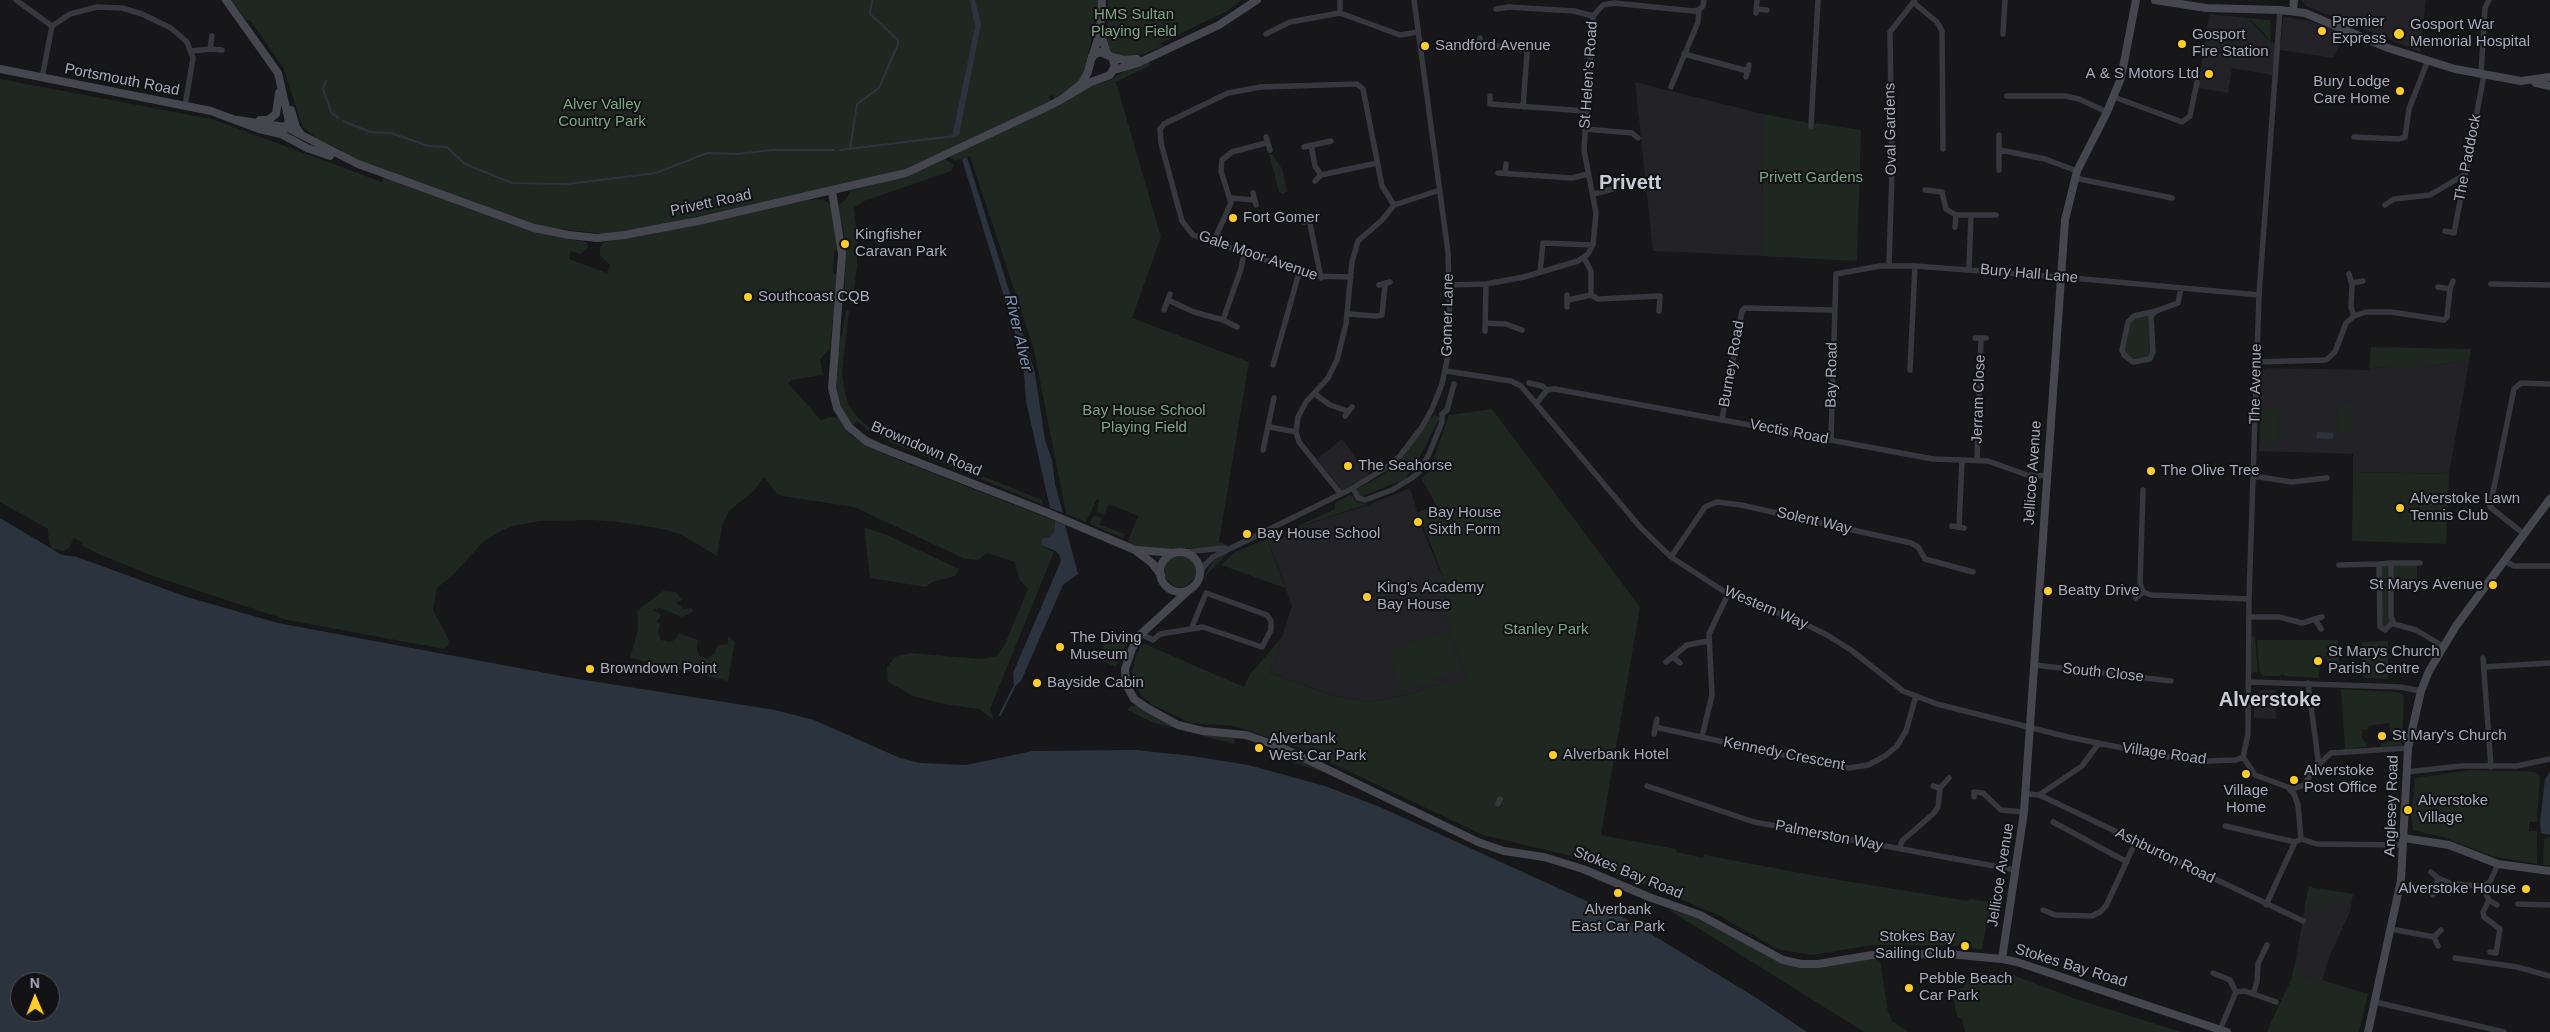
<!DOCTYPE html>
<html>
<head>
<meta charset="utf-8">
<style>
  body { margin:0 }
  #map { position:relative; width:2550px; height:1032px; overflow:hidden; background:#171619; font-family:Arial,sans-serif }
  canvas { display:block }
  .north { position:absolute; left:10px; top:972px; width:50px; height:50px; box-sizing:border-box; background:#121114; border:1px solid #4e4f56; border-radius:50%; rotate:359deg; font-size:14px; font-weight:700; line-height:20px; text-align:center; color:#a7abba }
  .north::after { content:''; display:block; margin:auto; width:18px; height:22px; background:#ffce28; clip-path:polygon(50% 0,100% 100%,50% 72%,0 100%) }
</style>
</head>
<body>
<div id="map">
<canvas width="2550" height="1032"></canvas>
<div class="north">N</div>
</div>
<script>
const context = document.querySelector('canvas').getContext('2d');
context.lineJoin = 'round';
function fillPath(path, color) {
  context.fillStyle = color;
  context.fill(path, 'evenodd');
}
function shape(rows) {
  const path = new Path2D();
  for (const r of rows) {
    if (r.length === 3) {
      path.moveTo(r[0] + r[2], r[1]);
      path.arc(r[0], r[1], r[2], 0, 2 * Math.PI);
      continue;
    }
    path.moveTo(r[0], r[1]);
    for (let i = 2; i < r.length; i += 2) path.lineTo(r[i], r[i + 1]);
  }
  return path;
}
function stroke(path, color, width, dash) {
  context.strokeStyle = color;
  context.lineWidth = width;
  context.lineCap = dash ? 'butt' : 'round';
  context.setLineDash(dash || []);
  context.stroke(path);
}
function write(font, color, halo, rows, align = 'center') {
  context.font = font + ' Arial,sans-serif';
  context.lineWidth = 4;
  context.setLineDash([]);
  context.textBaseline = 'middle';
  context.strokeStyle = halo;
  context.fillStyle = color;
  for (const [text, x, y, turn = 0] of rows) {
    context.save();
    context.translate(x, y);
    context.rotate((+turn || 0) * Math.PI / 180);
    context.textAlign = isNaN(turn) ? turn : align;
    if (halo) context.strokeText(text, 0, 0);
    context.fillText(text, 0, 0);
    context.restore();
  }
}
fillPath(shape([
  [2301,0,2426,0,2420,52,2306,6],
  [2209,14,2248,18,2271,43,2281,44,2283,19,2286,17,2310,21,2344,33,2334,58,2280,50,2277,76,2232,68,2228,93,2198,88],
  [1635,82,1763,114,1762,256,1653,251],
  [2469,361,2449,474,2353,472,2353,454,2259,451,2261,371,2266,368,2369,370,2387,366,2427,366],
  [1342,439,1370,476,1342,490,1317,459],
  [1410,488,1424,533,1447,587,1444,612,1468,675,1406,695,1370,702,1331,695,1270,673,1292,606,1269,543,1291,535,1289,530,1368,505],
  [2261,690,2276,690,2276,719,2254,718,2254,697],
  [2309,887,2353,894,2350,912,2330,955,2320,987,2269,1026,2292,978]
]), '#232226');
fillPath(shape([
  [231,0,1098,0,1098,8,1084,73,1077,83,1055,99,1053,95,1049,97,1051,101,921,162,903,170,845,184,653,226,606,234,542,227,344,156,343,151,316,138,304,128,300,120,284,69,250,20,247,21],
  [1108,0,1242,0,1227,11,1159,44,1164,46,1138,56,1126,58,1112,54,1107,47],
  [2248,18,2270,20,2271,43,2263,32],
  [1148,62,1151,65,1116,82,1161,237,1132,318,1249,362,1219,542,1227,545,1213,548,1155,549,1137,547,1127,543,1138,516,1109,504,1104,515,1097,511,1099,500,1097,499,1086,522,1066,514,1034,350,970,156,956,161,949,157,1095,85,1111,80,1127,69],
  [0,79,212,119,382,182,384,177,538,233,586,242,588,247,581,254,571,251,569,259,607,273,610,265,600,255,600,247,604,242,801,201,818,199,826,201,832,206,838,247,834,253,833,273,837,275,830,349,820,359,823,375,791,380,788,383,821,420,829,417,838,418,853,437,876,451,1055,521,1055,530,1050,537,1045,537,1042,546,1054,552,990,709,994,720,979,709,944,704,913,696,888,682,887,667,895,657,910,653,981,659,997,656,1005,644,1028,589,1019,579,1015,562,987,553,978,560,965,559,854,507,782,496,777,494,764,477,755,490,729,511,723,523,717,556,680,534,663,529,618,522,593,520,541,521,512,526,501,531,483,542,453,575,437,588,433,610,448,638,449,644,444,649,287,620,153,576,101,555,83,546,82,542,74,538,69,548,64,551,52,549,49,542,48,529,0,502],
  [1763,114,1806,122,1811,127,1816,123,1861,130,1857,261,1762,256],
  [1269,154,1272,154,1282,169,1287,191,1283,194,1279,192],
  [945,159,954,165,951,171,864,201,854,208,857,238,857,267,854,291,848,293,848,296,845,295,845,240,838,205,844,201,851,191,914,173],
  [846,310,849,310,842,373,845,393,848,404,858,418,870,428,893,441,978,474,977,477,892,443,869,431,857,421,853,426,840,407,835,387,837,341,842,334],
  [2145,314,2149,316,2151,351,2149,357,2132,359,2126,355,2124,349,2130,323,2134,318],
  [2371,347,2471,349,2469,361,2427,366,2387,366,2369,370],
  [2338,405,2353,405,2352,433,2337,433],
  [2261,408,2279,409,2277,443,2260,442],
  [1492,409,1640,607,1601,835,1676,849,1676,852,1703,858,1704,855,1839,880,1969,901,1969,899,1991,902,1982,950,1961,946,1872,945,1812,955,1777,949,1720,916,1656,889,1571,856,1483,835,1293,745,1234,726,1190,723,1151,704,1143,697,1134,684,1132,673,1135,659,1141,645,1145,644,1244,687,1250,674,1282,637,1270,673,1331,695,1370,702,1406,695,1467,675,1444,612,1447,587,1418,512,1436,505,1421,478,1429,472,1449,415],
  [1435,415,1439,417,1440,421,1438,421,1414,468,1406,476,1407,478,1399,484,1398,482,1360,497,1358,492,1359,488,1381,476,1403,457,1431,417],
  [2353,472,2449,474,2446,544,2352,541],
  [982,476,1042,500,1043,505,981,479],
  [1349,495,1353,496,1356,502,1368,504,1289,530,1335,509,1335,503],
  [1096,516,1102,518,1100,525,1125,534,1123,538,1092,525,1090,523,1093,517],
  [864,527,889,536,959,569,955,576,932,582,926,587,870,578],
  [1277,535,1279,539,1269,544,1285,588,1221,565,1235,552],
  [1231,550,1210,571,1199,584,1214,560],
  [1180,571,16],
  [2417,563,2417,586,2391,586,2392,620,2383,630,2379,564],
  [663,591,676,592,682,600,676,603,684,609,692,608,693,612,682,617,659,608,652,610,661,614,657,622,660,624,658,633,661,640,670,642,676,639,679,633,698,640,697,650,699,656,707,659,714,654,718,645,728,644,728,636,735,642,728,681,630,658,638,629,637,611],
  [1446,631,1461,670,1402,691,1388,651],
  [1113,633,1128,641,1116,667,1097,659,1109,634],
  [2252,636,2255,637,2258,672,2252,673,2251,670],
  [2257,640,2338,640,2339,665,2327,664,2326,655,2319,671,2319,678,2285,676,2283,674,2279,676,2263,676,2259,670],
  [2388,641,2388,679,2363,678,2362,642],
  [2341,689,2398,692,2404,695,2402,745,2380,747,2381,743,2392,741,2389,723,2368,726,2368,730,2362,729,2362,738,2368,746,2367,747,2345,749],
  [1131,706,1140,706,1176,725,1231,733,1235,740,1234,744,1152,722,1127,710],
  [1294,757,1327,773,1288,761],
  [2470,770,2521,771,2535,772,2540,776,2537,822,2529,822,2529,831,2537,831,2537,864,2492,856,2443,837,2413,830,2411,814,2415,778],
  [2550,836,2550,865,2543,865,2544,839],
  [2309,887,2353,894,2351,902,2335,895,2326,908,2314,904,2317,899,2315,898,2313,902,2309,901,2306,908,2304,907],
  [1666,908,1706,921,1780,962,1873,958,1880,961,1888,1012,1892,1021,1909,1032,1864,1032],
  [2294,965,2302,978,2321,984,2322,980,2368,994,2359,1032,2267,1032,2292,978],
  [1978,972,2001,975,2008,973,2073,998,2181,1032,1965,1032,1962,1019,1957,1016,1952,991,1964,987,1970,974]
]), '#1e2720');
fillPath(shape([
  [970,0,975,0,981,24,959,135,952,137,975,27],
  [967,157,1035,373,1045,440,1052,460,1055,484,1063,513,1050,508,1026,401,1023,359,962,159],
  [2317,432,2334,433,2333,439,2316,438],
  [0,518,62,555,77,557,187,597,278,623,572,678,775,710,814,720,900,758,920,763,966,765,1033,751,1137,750,1192,756,1248,765,1274,772,1325,786,1380,807,1626,919,1755,997,1807,1032,0,1032],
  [20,982,50,982,50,1012,20,1012],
  [1055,521,1065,525,1078,574,1063,585,1021,681,1014,687,1013,673,1061,561,1060,556,1056,551,1041,545,1043,538,1050,537,1055,530],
  [2550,772,2550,834,2548,835,2541,833,2540,823,2545,779]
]), '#2b343e');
stroke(shape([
  [326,81,323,89,331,112,338,118],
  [343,121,370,132,391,133,429,146,447,147,465,164,512,183,568,184,656,173,707,153,738,154,772,150,834,150],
  [850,149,857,104,879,88,898,44,898,40,870,14,872,0],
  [840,150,955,136],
  [1000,715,1014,687]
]), '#2b343e', 2);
stroke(shape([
  [16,0,52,26,42,78],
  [1340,0,1340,13],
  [1914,3,1937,22,1942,31,1943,149],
  [1496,9,1509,7,1574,11,1593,16],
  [1756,9,1767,10],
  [1756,13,1757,0],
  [52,26,70,14,97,7,122,8,142,14,171,28,187,42,193,58,185,106],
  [1266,34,1290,22,1340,13,1400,35,1418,32],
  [2003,34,2005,0],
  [1480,44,1525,49,1527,53,1523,107],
  [210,49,212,36],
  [1479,49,1480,38],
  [192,51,210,49,222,50],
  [1684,54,1748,71],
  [2481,74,2485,8,2489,0],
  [1746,77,1749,65],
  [1671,87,1698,22,1699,10,1703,6,1704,0],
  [1490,96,1490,104,1586,111],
  [2007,96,2065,96,2079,99,2107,112],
  [2114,97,2182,122,2190,116,2197,82],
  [1811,126,1818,0],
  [1585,129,1632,133,1638,138],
  [1266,137,1270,150],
  [2354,137,2399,139,2405,137,2409,109,2428,60],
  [1311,145,1315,166,1321,175,1377,163],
  [1304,147,1331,141],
  [2000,150,2045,159,2077,171],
  [1999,170,1999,135],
  [1498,173,1572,178,1588,174],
  [1505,173,1506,164],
  [2075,178,2172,198],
  [1315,181,1321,175],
  [1925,190,1942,192,1946,209,1956,215,1996,215],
  [1253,193,1256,205],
  [1594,194,1616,188],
  [1230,198,1255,200],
  [2385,205,2394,199,2430,195,2464,175],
  [1309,219,1321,278],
  [1304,222,1314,217],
  [1955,227,1956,215],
  [2445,231,2454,233,2484,75],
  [1213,243,1231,203,1221,171,1222,160,1232,152,1266,143],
  [1584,258,1591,271,1591,295,1598,299,1660,296,1659,311],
  [1889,265,1892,172,1890,32,1915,0],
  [1969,269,1971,215],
  [1540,272,1543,243,1593,245],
  [2349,274,2352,285,2351,307,2354,316],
  [1351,277,1312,276,1193,235,1182,221,1161,143,1160,129,1164,124,1228,93,1261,87,1357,84,1363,89,1382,186,1394,205],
  [2352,283,2363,281],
  [2491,284,2550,285],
  [1379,285,1390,282],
  [1449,285,1486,284,1524,277,1578,261,1588,254,1593,245,1596,213,1584,150,1593,16,1603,5,1614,3,1693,11,1699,10],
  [2438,287,2450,289,2453,281],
  [1567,295,1567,307],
  [1168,300,1194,312,1223,320,1237,327],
  [1568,300,1591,295],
  [1164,310,1170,294],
  [2156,311,2134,316,2128,322,2122,350,2124,355,2133,362,2150,359,2153,352,2151,316,2156,311,2178,303,2181,288],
  [1348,314,1376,316,1382,315,1385,285],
  [1223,320,1241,269,1244,253],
  [1485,323,1506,324,1522,330],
  [1485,331,1486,284],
  [1975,338,1986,338],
  [2255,362,2326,360,2335,352,2346,323,2354,316,2366,312,2391,312,2444,320,2447,317,2450,289],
  [1273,365,1299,273],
  [1910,370,1915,266],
  [1446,371,1511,381,1521,386,1641,528,1671,557,1728,594,1797,620,1827,635,1851,650,1903,691,1937,704,2068,737,2168,757,2209,761,2236,760,2243,757],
  [1529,383,1542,386,1547,390],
  [1315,394,1330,405,1348,411],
  [1536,404,1547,390,1555,389,1933,459,1988,461,2027,475,2047,476],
  [1442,414,1447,410,1454,384],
  [1345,416,1352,407],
  [1722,419,1742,311,1745,308,1833,310],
  [1270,427,1296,432],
  [1831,439,1836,274,1880,266,1915,266,2061,277,2259,295],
  [1263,450,1274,398],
  [1977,460,1981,338],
  [2253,476,2292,482,2327,478],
  [1353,488,1358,498,1365,500,1392,490,1412,478,1419,472,1429,454,1442,422,1442,414],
  [2143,490,2140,583,2143,592,2151,595,2249,599],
  [1341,494,1299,442,1296,432,1298,417,1306,402,1328,378,1337,360,1346,324,1352,262,1358,241,1382,220,1394,205,1440,190],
  [1952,526,1964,528],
  [1959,526,1962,461],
  [2524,534,2490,507,2514,389,2521,383,2550,384],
  [1185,552,1225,548],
  [1671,557,1705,507,1717,502,1741,505,1911,543,1918,547,1925,559,1973,572],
  [2506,562,2514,566,2550,566],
  [2391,563,2420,563],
  [2339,565,2379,564],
  [1200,575,1204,566,1213,557,1353,488,1387,467,1400,456,1422,427,1432,409,1442,384,1449,351,1450,325,1448,252,1414,0],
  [2136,598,2143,592],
  [2249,617,2279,617,2302,623,2322,617],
  [2316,621,2321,629],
  [2393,622,2385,630,2380,627,2379,564,2391,563,2391,616,2394,624,2416,630,2443,646],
  [1141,634,1153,640,1160,634,1203,627,1262,647,1271,630,1271,621,1267,615,1206,593,1192,627],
  [1673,657,1680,663],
  [2483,658,2491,767],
  [1666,662,1687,645,1708,641],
  [2035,665,2171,681],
  [2484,667,2550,663],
  [2248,682,2400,687,2421,691],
  [2308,683,2318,759,2316,766],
  [1655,727,1829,765,1849,768,1868,765,1885,756,1897,746,1906,731,1916,696],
  [1654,734,1657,719],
  [1702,737,1712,695,1709,634,1728,594],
  [2243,757,2248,734,2249,599,2259,295,2280,10],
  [2243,757,2255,775,2293,789,2304,785,2315,768,2331,753,2408,748],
  [2406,772,2461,766,2517,766,2550,759],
  [1647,786,1754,822,2016,870],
  [1933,786,1940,788,1949,778],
  [2289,789,2294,794,2298,805,2301,839],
  [2026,794,2039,795,2050,800,2303,921],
  [2039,795,2082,766,2099,743],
  [1974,797,1974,792,1983,793,2001,810,2024,812],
  [1498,804,1500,799],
  [2053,822,2127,862],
  [2225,826,2295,842],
  [2301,839,2317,844,2404,845],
  [1899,849,1902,841,1934,813,1938,807,1940,788],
  [2431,872,2438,878,2433,895],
  [2438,878,2452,884,2482,886],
  [2489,900,2482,886,2490,882,2498,864],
  [2518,904,2550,905],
  [2266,905,2295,842,2301,839],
  [2043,910,2055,915,2092,916,2100,912,2106,906,2136,841],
  [2391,929,2434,937,2441,930],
  [2434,937,2438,946],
  [2490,952,2496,953,2500,929,2484,917,2483,912,2489,900,2497,905],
  [2455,958,2517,967,2550,976],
  [2213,973,2230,980,2236,992,2220,1030],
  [2236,992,2245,991,2276,1002],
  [2253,994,2257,982,2258,964,2267,945],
  [2375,1002,2504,1032]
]), '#37373e', 5.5);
stroke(shape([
  [226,0,278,73,289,121,284,130],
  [1102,0,1100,32,1107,53],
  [2155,0,2206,8,2280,10,2305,13,2388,48,2455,69,2521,81,2550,77],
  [2293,11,2294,0],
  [1112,57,1124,60,1137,59],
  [1092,58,1100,32],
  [0,69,211,111,259,129,281,134,307,148,330,156],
  [1114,70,1138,63,1219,25,1257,0],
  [2536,83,2550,86],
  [291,110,296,127,300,133],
  [237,120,286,127,358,164,534,228,569,235,597,238,624,235,698,221,906,173,1049,106,1062,99,1091,82,1110,75,1115,66,1112,57,1100,52,1092,56,1088,72,1082,83,1062,99],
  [260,120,268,120,276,114,279,93],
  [832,191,842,254,832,388,837,408,849,427,866,441,879,447,1048,513,1135,550,1152,563,1161,575],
  [1137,550,1174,553],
  [1180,572,20],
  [1190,589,1141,634,1132,649,1125,669,1126,684,1134,699,1147,708,1178,725,1203,731,1246,735,1281,747,1478,842,1504,851,1544,857,1583,869,1649,897,1700,915,1783,960,1801,964,1818,964,1872,955,1948,954,2002,959,2017,962,2227,1032],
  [2404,838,2449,845,2498,864,2550,871],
  [2002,959,2024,812,2065,220,2077,171,2107,112,2121,78,2136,0],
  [2368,1032,2401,880,2408,748,2421,691,2429,671,2456,626,2550,499]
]), '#45464e', 8);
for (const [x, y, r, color] of [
  [2322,31,5,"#ffce28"],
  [2399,34,6,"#ffce28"],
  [2182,44,5,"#ffce28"],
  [1425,46,5,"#ffce28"],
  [2209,74,5,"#ffce28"],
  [2400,91,5,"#ffce28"],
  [1233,218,5,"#ffce28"],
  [845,244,5,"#ffce28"],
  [748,297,5,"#ffce28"],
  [1348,466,5,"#ffce28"],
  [2151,471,5,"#ffce28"],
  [2400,508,5,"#ffce28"],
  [1418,522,5,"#ffce28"],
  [1247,534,5,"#ffce28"],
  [2493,585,5,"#ffce28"],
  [2048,591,5,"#ffce28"],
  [1367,597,5,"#ffce28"],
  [1060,647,5,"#ffce28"],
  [2318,661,5,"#ffce28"],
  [590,669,5,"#ffce28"],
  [1037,683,5,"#ffce28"],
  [2382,736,5,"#ffce28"],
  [1259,748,5,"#ffce28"],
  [1553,755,5,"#ffce28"],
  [2246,774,5,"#ffce28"],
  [2294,780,5,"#ffce28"],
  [2408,810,5,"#ffce28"],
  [2526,889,5,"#ffce28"],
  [1618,893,5,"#ffce28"],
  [1965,946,5,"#ffce28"],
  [1909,988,5,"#ffce28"]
]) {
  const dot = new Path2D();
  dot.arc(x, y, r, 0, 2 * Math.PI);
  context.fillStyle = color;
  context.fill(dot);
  stroke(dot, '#121114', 2);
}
write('15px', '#7ca784', '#121114', [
  ["HMS Sultan",1134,15],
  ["Playing Field",1134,32],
  ["Alver Valley",602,105],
  ["Country Park",602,122],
  ["Privett Gardens",1811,178],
  ["Bay House School",1144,411],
  ["Playing Field",1144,428],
  ["Stanley Park",1546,630]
]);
write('15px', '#a7abba', '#121114', [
  ["Premier",2332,22],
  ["Express",2332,39],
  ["Gosport War",2410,25],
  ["Memorial Hospital",2410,42],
  ["Gosport",2192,35],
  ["Fire Station",2192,52],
  ["Sandford Avenue",1435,46],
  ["A & S Motors Ltd",2199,74,"right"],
  ["Bury Lodge",2390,82,"right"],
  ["Care Home",2390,99,"right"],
  ["Fort Gomer",1243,218],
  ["Kingfisher",855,235],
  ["Caravan Park",855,252],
  ["Southcoast CQB",758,297],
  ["The Seahorse",1358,466],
  ["The Olive Tree",2161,471],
  ["Alverstoke Lawn",2410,499],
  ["Tennis Club",2410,516],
  ["Bay House",1428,513],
  ["Sixth Form",1428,530],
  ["Bay House School",1257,534],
  ["St Marys Avenue",2483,585,"right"],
  ["King's Academy",1377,588],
  ["Bay House",1377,605],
  ["Beatty Drive",2058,591],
  ["The Diving",1070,638],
  ["Museum",1070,655],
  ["St Marys Church",2328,652],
  ["Parish Centre",2328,669],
  ["Browndown Point",600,669],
  ["Bayside Cabin",1047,683],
  ["St Mary's Church",2392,736],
  ["Alverbank",1269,739],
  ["West Car Park",1269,756],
  ["Alverbank Hotel",1563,755],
  ["Alverstoke",2304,771],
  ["Post Office",2304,788],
  ["Village",2246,791,"center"],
  ["Home",2246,808,"center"],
  ["Alverstoke",2418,801],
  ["Village",2418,818],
  ["Alverstoke House",2516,889,"right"],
  ["Alverbank",1618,910,"center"],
  ["East Car Park",1618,927,"center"],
  ["Stokes Bay",1955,937,"right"],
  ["Sailing Club",1955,954,"right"],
  ["Pebble Beach",1919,979],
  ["Car Park",1919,996]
], 'left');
write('15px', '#a7abba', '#121114', [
  ["St Helen's Road",1589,75,-86],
  ["Portsmouth Road",122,80,11],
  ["Oval Gardens",1891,129,-91],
  ["The Paddock",2468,158,-79],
  ["Privett Road",711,203,-12],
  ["Gale Moor Avenue",1258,256,19],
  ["Bury Hall Lane",2029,274,5],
  ["Gomer Lane",1448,315,-89],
  ["Burney Road",1732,364,-80],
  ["Bay Road",1832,375,-89],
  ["The Avenue",2256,384,-89],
  ["Jerram Close",1979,399,-88],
  ["Vectis Road",1789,432,11],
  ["Browndown Road",926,449,23],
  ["Jellicoe Avenue",2033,473,-86],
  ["Solent Way",1814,521,13],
  ["Western Way",1766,608,23],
  ["South Close",2103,673,6],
  ["Kennedy Crescent",1784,754,11],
  ["Village Road",2164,754,8],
  ["Anglesey Road",2392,806,-88],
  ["Palmerston Way",1829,836,11],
  ["Ashburton Road",2165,856,26],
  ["Stokes Bay Road",1628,873,22],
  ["Jellicoe Avenue",2001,875,-81],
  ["Stokes Bay Road",2071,966,17]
]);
write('italic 16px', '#7b95b8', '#121114', [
  ["River Alver",1018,333,77]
]);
write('bold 20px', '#c9cbd6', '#121114', [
  ["Privett",1630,183],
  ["Alverstoke",2270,700]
]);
</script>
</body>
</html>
